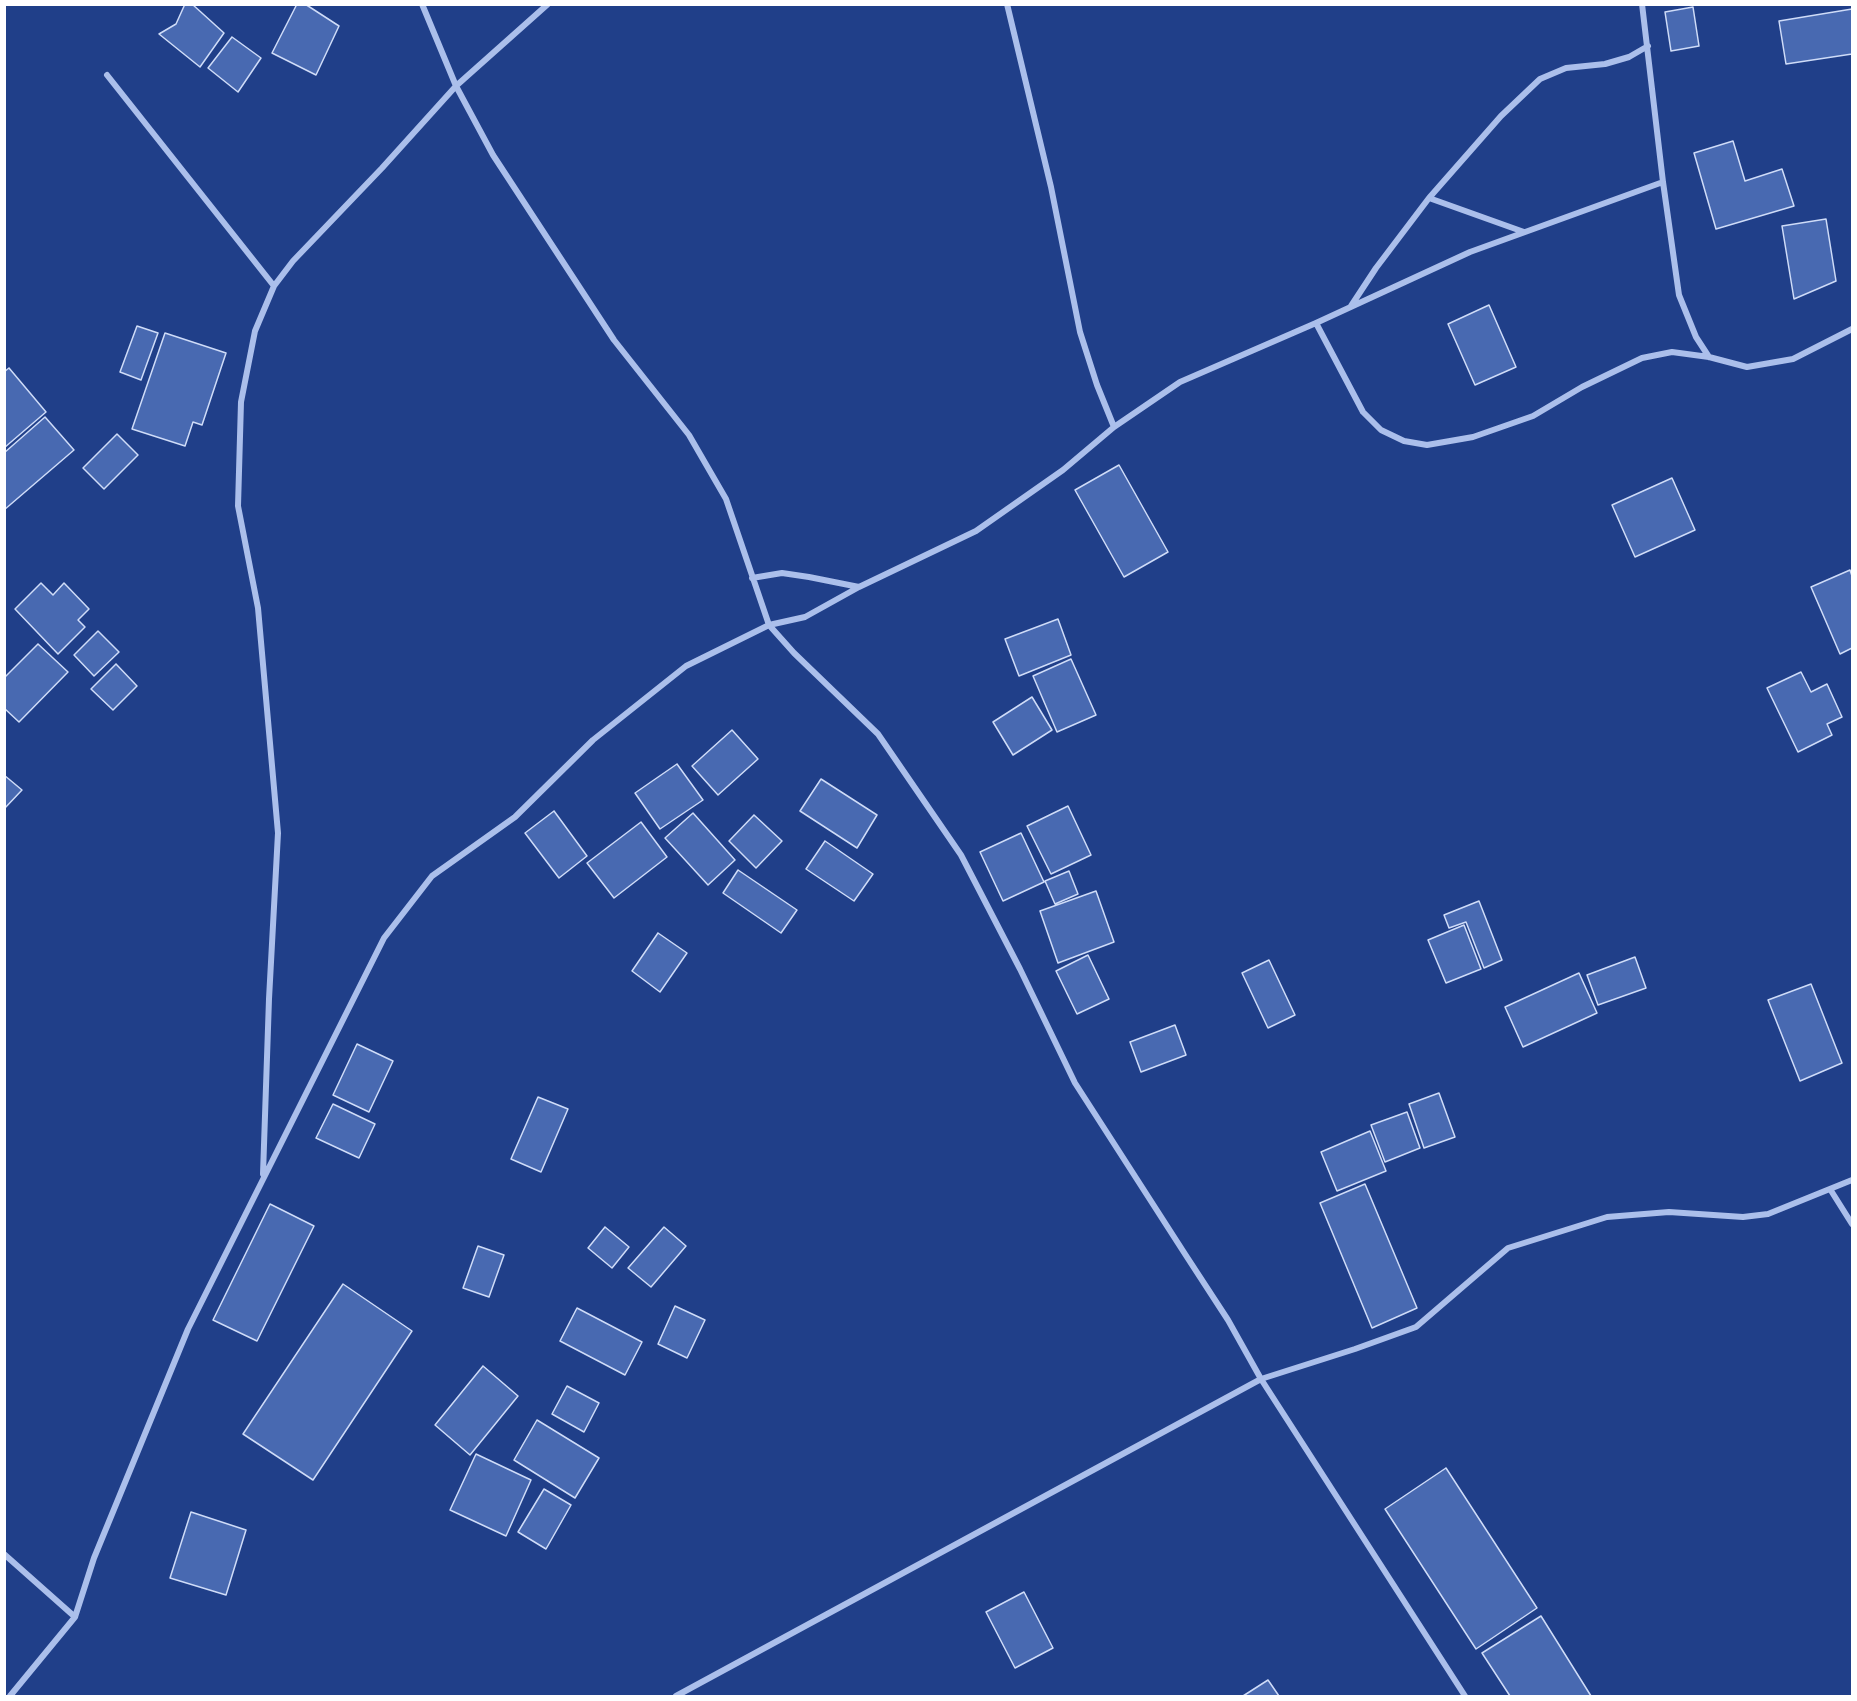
<!DOCTYPE html>
<html>
<head>
<meta charset="utf-8">
<style>
  body { margin:0 }
  #map { position:relative; width:1857px; height:1701px; overflow:hidden; background:#203f89; font-family:"Roboto Condensed",sans-serif }
  canvas { display:block }
  .frame { position:absolute; inset:0; border:6px solid #fff; pointer-events:none }
</style>
</head>
<body>
<div id="map">
<canvas width="1857" height="1701"></canvas>
<div class="frame"></div>
</div>
<script>
const context = document.querySelector('canvas').getContext('2d');
context.lineJoin = 'round';
function fillPath(path, color) {
  context.fillStyle = color;
  context.fill(path, 'evenodd');
}
function shape(rows) {
  const path = new Path2D();
  for (const r of rows) {
    path.moveTo(r[0], r[1]);
    for (let i = 2; i < r.length; i += 2) path.lineTo(r[i], r[i + 1]);
  }
  return path;
}
function stroke(path, color, width, dash) {
  context.strokeStyle = color;
  context.lineWidth = width;
  context.lineCap = dash ? 'butt' : 'round';
  context.setLineDash(dash || []);
  context.stroke(path);
}
const building = shape([
  [185,4,192,4,224,33,200,67,159,34,176,24,185,4],
  [297,4,305,4,339,26,316,75,272,53,297,4],
  [1693,7,1699,46,1671,51,1665,12,1693,7],
  [1852,9,1852,54,1786,64,1779,21,1852,9],
  [232,37,261,58,238,92,208,68,232,37],
  [1733,141,1745,181,1782,169,1794,206,1716,229,1694,153,1733,141],
  [1826,219,1836,281,1794,299,1782,226,1826,219],
  [1489,305,1516,367,1475,385,1448,324,1489,305],
  [137,326,158,333,141,380,120,372,137,326],
  [165,333,226,353,202,425,193,422,185,446,132,429,165,333],
  [9,368,46,412,4,448,4,372,9,368],
  [45,417,74,450,4,510,4,453,45,417],
  [117,434,138,455,104,489,83,468,117,434],
  [1119,465,1168,552,1124,577,1075,490,1119,465],
  [1672,478,1695,530,1635,557,1612,505,1672,478],
  [1850,570,1852,576,1852,648,1840,654,1811,587,1850,570],
  [41,583,53,595,64,583,89,609,78,620,85,627,58,654,15,609,41,583],
  [1058,619,1071,655,1019,676,1005,639,1058,619],
  [98,631,119,652,94,676,74,655,98,631],
  [38,644,68,672,19,722,4,708,4,678,38,644],
  [1071,659,1096,715,1057,732,1033,676,1071,659],
  [116,664,137,686,113,710,91,689,116,664],
  [1801,672,1811,692,1827,684,1842,717,1827,724,1832,735,1798,752,1767,688,1801,672],
  [1032,697,1052,730,1013,755,993,722,1032,697],
  [732,730,758,759,718,795,692,766,732,730],
  [677,764,703,800,660,829,635,793,677,764],
  [4,775,22,790,4,809,4,775],
  [821,779,877,815,857,848,800,811,821,779],
  [1068,806,1091,855,1051,874,1027,826,1068,806],
  [554,811,587,856,559,878,525,833,554,811],
  [693,813,735,860,708,885,665,838,693,813],
  [754,815,782,841,756,868,729,841,754,815],
  [641,822,667,857,614,898,587,863,641,822],
  [1021,833,1044,882,1003,901,980,852,1021,833],
  [825,841,873,874,854,901,806,869,825,841],
  [738,870,797,910,781,933,723,893,738,870],
  [1069,871,1078,894,1055,904,1045,881,1069,871],
  [1096,891,1114,942,1058,963,1040,911,1096,891],
  [1479,901,1502,960,1484,968,1466,922,1449,928,1444,915,1479,901],
  [1464,925,1481,969,1446,983,1428,940,1464,925],
  [658,933,687,953,660,992,632,971,658,933],
  [1088,955,1109,999,1077,1014,1056,971,1088,955],
  [1635,957,1646,988,1598,1005,1587,975,1635,957],
  [1269,960,1295,1015,1268,1028,1242,973,1269,960],
  [1579,973,1597,1013,1523,1047,1505,1007,1579,973],
  [1811,984,1842,1063,1800,1081,1768,1000,1811,984],
  [1175,1025,1186,1055,1141,1072,1130,1042,1175,1025],
  [357,1044,393,1061,369,1112,333,1095,357,1044],
  [1439,1093,1455,1137,1424,1148,1409,1104,1439,1093],
  [538,1097,568,1109,541,1172,511,1159,538,1097],
  [333,1104,375,1124,359,1158,316,1138,333,1104],
  [1407,1112,1420,1148,1385,1162,1371,1125,1407,1112],
  [1370,1131,1386,1171,1337,1191,1321,1152,1370,1131],
  [1365,1184,1417,1308,1372,1328,1320,1203,1365,1184],
  [270,1204,314,1226,257,1341,213,1320,270,1204],
  [605,1227,629,1247,612,1268,588,1248,605,1227],
  [664,1227,686,1246,651,1287,628,1268,664,1227],
  [478,1246,504,1255,489,1297,463,1288,478,1246],
  [343,1284,412,1331,313,1480,243,1434,343,1284],
  [675,1306,705,1320,687,1358,658,1344,675,1306],
  [577,1308,642,1342,625,1375,560,1341,577,1308],
  [483,1366,518,1396,470,1455,435,1425,483,1366],
  [567,1386,599,1403,584,1432,552,1414,567,1386],
  [537,1420,599,1458,575,1498,514,1460,537,1420],
  [476,1454,531,1480,506,1536,450,1510,476,1454],
  [1446,1468,1537,1608,1476,1649,1385,1509,1446,1468],
  [544,1489,571,1505,546,1549,518,1532,544,1489],
  [191,1512,246,1530,226,1595,170,1578,191,1512],
  [1024,1592,1053,1648,1015,1668,986,1612,1024,1592],
  [1541,1616,1591,1696,1510,1696,1482,1653,1541,1616],
  [1268,1680,1279,1696,1243,1696,1268,1680]
]);
fillPath(building, '#4869b1');
stroke(building, '#cfdcf8', 1.5);
stroke(shape([
  [422,4,456,86,493,155,614,340,689,435,726,499,769,625,794,653,878,734,961,855,1020,969,1075,1083,1185,1254,1228,1320,1261,1379,1465,1696],
  [1007,4,1051,187,1080,332,1097,385,1114,427],
  [1642,4,1663,182,1679,295,1696,337,1709,357],
  [107,75,274,286],
  [1429,198,1524,232],
  [1351,306,1376,268,1429,198,1501,116,1540,79,1566,68,1605,64,1629,57,1648,46],
  [1316,323,1363,412,1381,430,1404,441,1427,445,1473,437,1533,416,1582,387,1642,358,1672,352,1709,357,1747,367,1793,359,1852,329],
  [752,578,782,573,809,577,859,587],
  [263,1174,269,999,278,833,258,608,238,506,241,402,255,331,274,286,293,261,382,168,456,86,548,4],
  [1830,1189,1852,1224],
  [4,1554,75,1617],
  [10,1696,75,1617,94,1558,188,1329,384,938,432,876,515,817,593,740,686,666,769,625,805,617,859,587,976,531,1063,470,1114,427,1180,382,1316,323,1470,252,1663,182],
  [676,1696,1261,1379,1355,1349,1416,1327,1508,1248,1607,1217,1669,1212,1743,1217,1768,1214,1852,1180]
]), '#abbfeb', 6);
</script>
</body>
</html>
